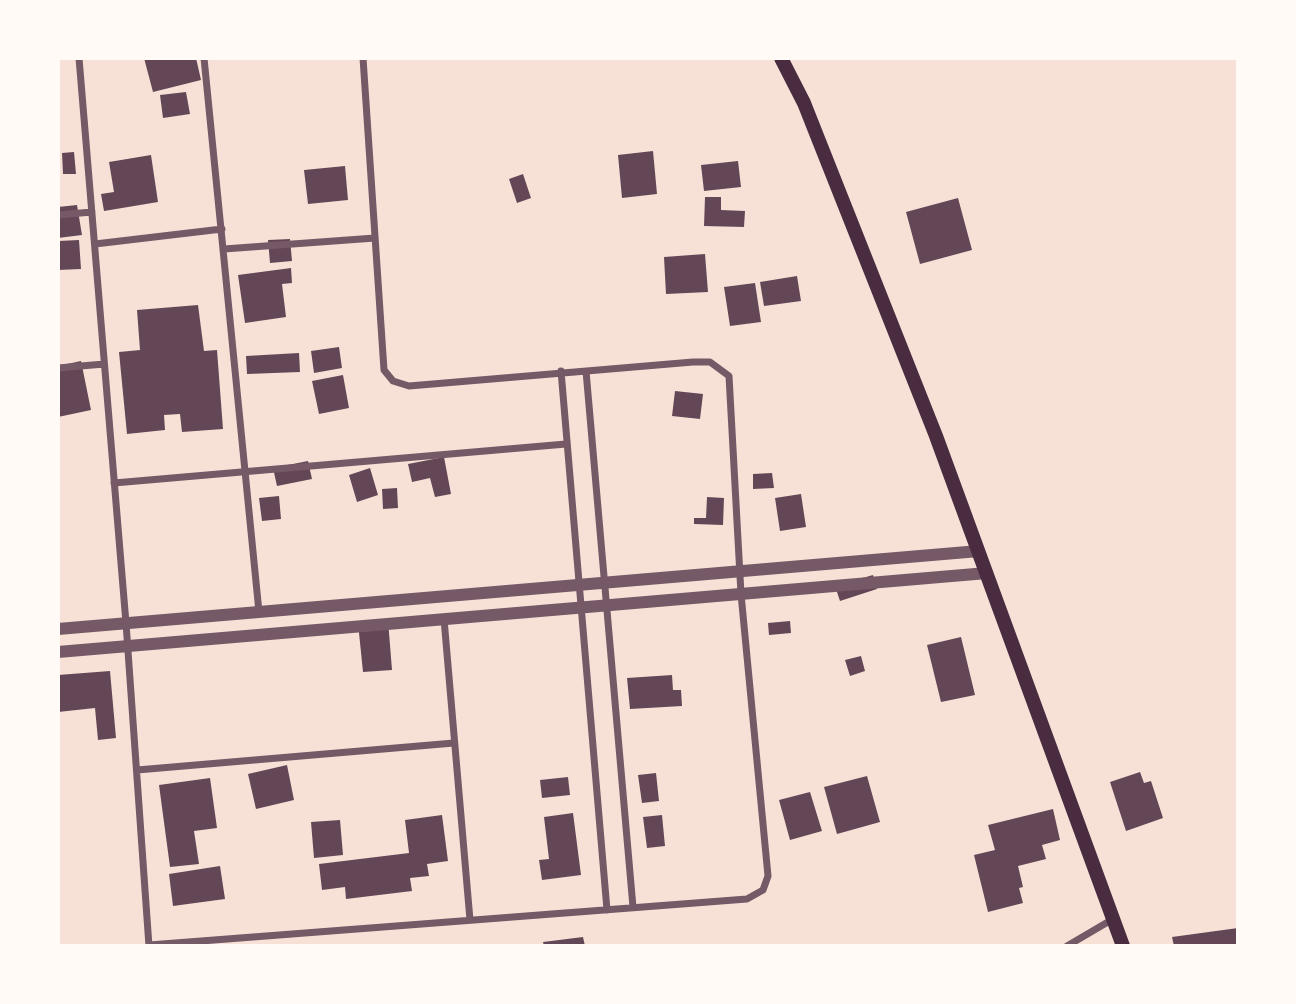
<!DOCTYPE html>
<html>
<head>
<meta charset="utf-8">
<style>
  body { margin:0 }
  #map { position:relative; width:1296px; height:1004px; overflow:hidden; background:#f7e1d7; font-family:Commissioner,sans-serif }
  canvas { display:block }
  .frame { position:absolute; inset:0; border:60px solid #fffaf5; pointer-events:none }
</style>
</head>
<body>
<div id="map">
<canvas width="1296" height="1004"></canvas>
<div class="frame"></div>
</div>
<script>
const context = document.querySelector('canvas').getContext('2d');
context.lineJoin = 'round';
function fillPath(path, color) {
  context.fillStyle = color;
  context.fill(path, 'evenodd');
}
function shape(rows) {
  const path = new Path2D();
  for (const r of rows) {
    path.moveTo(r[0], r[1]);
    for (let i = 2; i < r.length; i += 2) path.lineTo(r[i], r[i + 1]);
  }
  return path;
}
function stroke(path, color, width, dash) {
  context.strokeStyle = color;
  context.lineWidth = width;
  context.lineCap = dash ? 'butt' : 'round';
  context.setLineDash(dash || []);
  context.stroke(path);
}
fillPath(shape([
  [144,58,196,58,201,80,153,92],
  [186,92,190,114,163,118,160,95],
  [653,151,657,194,622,198,618,155],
  [74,152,76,174,63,174,62,153],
  [151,155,158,202,104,211,101,194,114,192,109,162],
  [738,161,741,187,704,191,701,165],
  [345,166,348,200,308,204,304,170],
  [523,174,531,198,517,203,509,179],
  [705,197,721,197,721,210,745,211,744,227,704,226],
  [958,198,972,250,920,264,906,212],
  [77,205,82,235,58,238,58,207],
  [290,239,292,261,270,263,268,240],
  [79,240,81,269,58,270,58,241],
  [705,254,708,292,666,294,664,257],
  [291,268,292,283,282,284,286,317,245,323,238,275],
  [797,276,801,301,764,306,760,282],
  [755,283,761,322,730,326,724,287],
  [198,305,204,351,217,350,223,429,182,432,180,414,164,415,165,430,127,434,119,352,140,350,137,310],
  [339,347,342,368,314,373,311,351],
  [299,353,300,372,247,374,246,356],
  [81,361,91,410,58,417,58,366],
  [343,375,349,408,319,414,312,381],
  [675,391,703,394,700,419,672,416],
  [444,457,451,494,435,497,430,478,412,482,408,464],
  [308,461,312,479,277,486,273,468],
  [370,468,378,495,357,502,349,475],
  [772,473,774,488,753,489,753,474],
  [397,488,398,508,383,509,382,489],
  [801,494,806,527,780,531,775,498],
  [279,496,281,519,262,521,259,498],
  [707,497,724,498,723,525,694,524,694,518,706,518],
  [873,575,877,589,840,601,835,586],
  [388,620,392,670,363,672,358,623],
  [790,621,791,633,769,635,768,623],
  [961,637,975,695,941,702,927,645],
  [861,656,865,671,850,676,845,660],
  [110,671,116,738,98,740,95,708,58,712,58,675],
  [672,675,673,690,681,690,682,706,630,709,627,678],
  [287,765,294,800,256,809,248,774],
  [1140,772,1144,783,1151,781,1163,818,1126,831,1110,782],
  [656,773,659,801,642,803,638,775],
  [867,776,880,822,837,834,824,787],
  [568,777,570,795,542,798,540,780],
  [210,778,217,828,194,831,199,864,170,867,159,785],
  [810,792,822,831,790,840,779,800],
  [1053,809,1060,840,1042,845,1046,859,1018,866,1023,887,1019,888,1023,903,988,912,974,855,995,850,988,825],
  [573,813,581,875,542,880,539,860,549,859,544,817],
  [442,815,448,861,427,864,429,876,410,878,412,891,346,899,345,887,322,890,319,864,409,853,405,820],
  [662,815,665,846,647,848,643,817],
  [340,820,343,855,314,858,311,822],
  [220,866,225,899,173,906,169,874],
  [1238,928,1238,946,1174,946,1172,937],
  [583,937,585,946,544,946,543,942]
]), '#644757');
stroke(shape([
  [79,58,126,623,149,946],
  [204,58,259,612],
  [58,215,92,212],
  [95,244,222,229],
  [224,249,375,238],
  [58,368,104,364],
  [561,371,607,910],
  [586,371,633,907],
  [114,483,566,444],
  [444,619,470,920],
  [137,770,454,743],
  [149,945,747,899,763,890,768,876,741,594,729,376,710,362,693,362,409,386,393,381,384,370,363,58],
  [1067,946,1113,919]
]), '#755966', 7);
stroke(shape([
  [58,629,979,551],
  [58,652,987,573]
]), '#755966', 12);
stroke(shape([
  [781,58,804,103,936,436,1123,946]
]), '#4a2c40', 14);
</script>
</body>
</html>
